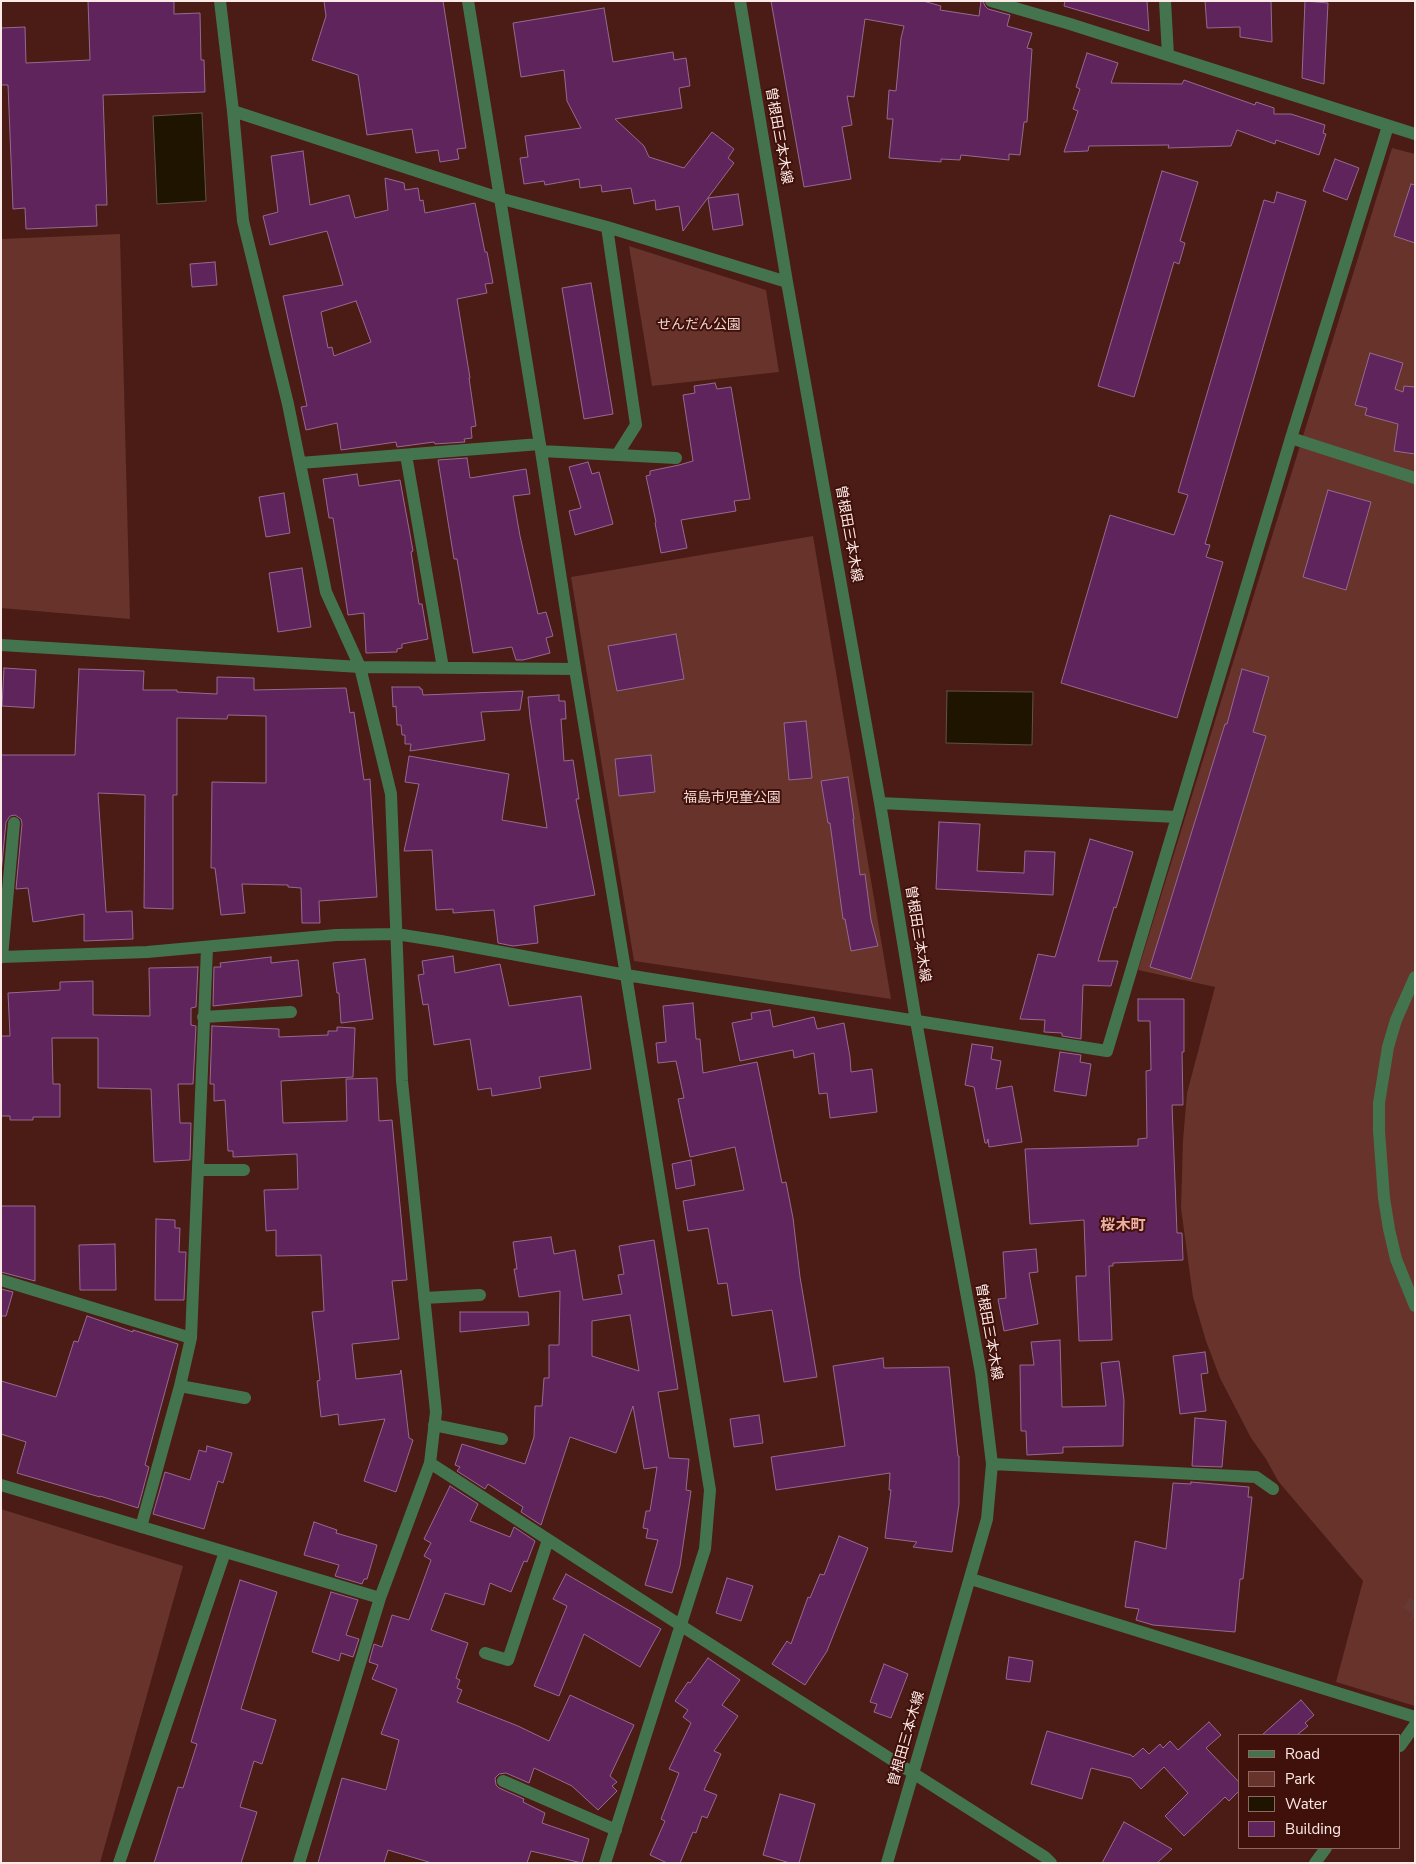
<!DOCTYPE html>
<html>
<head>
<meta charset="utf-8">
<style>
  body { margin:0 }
  #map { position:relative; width:1416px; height:1864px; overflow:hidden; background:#4b1b15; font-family:"Nunito Sans",sans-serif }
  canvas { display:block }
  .frame { position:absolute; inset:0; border:2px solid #fde9e6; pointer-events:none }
  .legend { position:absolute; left:1238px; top:1734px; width:162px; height:115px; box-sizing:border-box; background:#40110b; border:1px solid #8c6763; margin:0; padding:6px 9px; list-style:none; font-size:15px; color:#fde9e6 }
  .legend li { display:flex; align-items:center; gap:10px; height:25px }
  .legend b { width:25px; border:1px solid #8c6763 }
</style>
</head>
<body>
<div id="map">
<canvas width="1416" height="1864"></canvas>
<div class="frame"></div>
<ul class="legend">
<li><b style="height:6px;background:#44744e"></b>Road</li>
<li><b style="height:14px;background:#67332b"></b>Park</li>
<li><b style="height:14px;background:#1e1400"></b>Water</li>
<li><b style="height:14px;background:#60245d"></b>Building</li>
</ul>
</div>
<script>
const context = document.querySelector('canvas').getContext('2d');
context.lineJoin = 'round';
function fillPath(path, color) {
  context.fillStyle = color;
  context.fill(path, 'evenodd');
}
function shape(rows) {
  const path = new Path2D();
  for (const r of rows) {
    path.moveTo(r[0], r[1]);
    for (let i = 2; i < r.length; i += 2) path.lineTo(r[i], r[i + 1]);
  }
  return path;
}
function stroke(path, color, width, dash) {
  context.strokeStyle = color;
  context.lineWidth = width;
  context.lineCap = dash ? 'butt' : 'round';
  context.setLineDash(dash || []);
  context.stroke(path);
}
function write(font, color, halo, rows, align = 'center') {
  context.font = font + ' "Nunito Sans","Noto Sans JP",sans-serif';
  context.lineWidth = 4;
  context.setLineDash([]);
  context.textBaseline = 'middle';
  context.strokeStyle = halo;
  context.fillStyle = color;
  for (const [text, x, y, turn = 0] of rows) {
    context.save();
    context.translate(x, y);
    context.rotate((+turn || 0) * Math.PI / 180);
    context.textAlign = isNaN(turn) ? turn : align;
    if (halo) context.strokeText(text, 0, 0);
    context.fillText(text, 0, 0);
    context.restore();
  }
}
fillPath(shape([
  [1392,148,1415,154,1415,1706,1336,1682,1363,1581,1278,1481,1266,1459,1251,1438,1220,1378,1206,1341,1193,1297,1181,1208,1183,1140,1187,1093,1215,987,1138,970],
  [120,234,130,619,1,608,1,239],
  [629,246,766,290,779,372,652,386],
  [813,536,891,999,634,961,571,577],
  [1,1509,183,1566,100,1863,1,1863]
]), '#67332b');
const water = shape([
  [202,113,206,201,157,204,153,116,202,113],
  [947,691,1033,692,1032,745,946,743,947,691]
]);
fillPath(water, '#1e1400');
stroke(water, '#615445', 1);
const building = shape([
  [88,1,174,1,174,14,200,13,201,60,204,60,205,92,103,95,107,205,96,205,97,226,26,229,25,208,13,209,8,85,1,85,1,28,25,27,26,63,90,60,88,1],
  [324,1,443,1,466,148,457,149,459,159,440,162,438,150,416,153,412,129,367,135,358,75,312,60,326,16,324,1],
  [771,1,923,1,941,6,940,10,979,16,981,1,983,1,985,6,988,9,1010,15,1007,26,1032,33,1027,48,1032,49,1027,122,1024,122,1020,155,1009,154,1009,160,961,155,960,160,941,159,941,162,889,158,893,119,887,119,889,90,896,91,901,38,904,26,865,19,854,97,847,96,852,125,842,127,851,179,804,187,771,1],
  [1065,1,1147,1,1149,31,1064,6,1065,1],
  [1205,1,1271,1,1272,42,1240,37,1240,27,1207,28,1205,1],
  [1305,1,1328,3,1324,84,1302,78,1305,1],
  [604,8,613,62,673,52,674,60,686,58,690,86,679,88,682,108,615,119,644,146,649,157,684,168,712,132,734,149,728,158,734,163,683,231,679,206,656,210,655,200,634,204,631,188,602,192,601,185,580,188,579,179,545,185,544,181,524,184,520,158,528,157,525,136,581,128,567,101,564,70,521,77,513,23,604,8],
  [1087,53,1118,63,1111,83,1182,84,1184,80,1255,105,1256,102,1274,108,1274,114,1291,114,1325,125,1323,133,1326,134,1319,155,1276,140,1275,144,1237,130,1231,146,1168,148,1169,145,1089,146,1088,151,1064,152,1078,111,1073,109,1080,89,1076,87,1087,53],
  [303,151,310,205,349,195,355,218,388,210,385,178,404,183,405,190,418,188,420,201,423,200,425,213,475,203,485,252,487,252,493,283,485,284,487,293,457,299,470,378,469,378,476,426,471,427,472,438,464,439,465,442,435,444,434,442,397,447,396,442,341,450,337,423,306,430,301,407,307,406,283,296,343,285,327,231,270,245,263,216,278,212,271,156,303,151],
  [356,301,371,342,334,356,332,347,328,348,321,312,356,301],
  [1335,159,1359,168,1347,200,1323,191,1335,159],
  [1162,171,1198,182,1180,241,1185,243,1179,264,1174,262,1134,397,1098,386,1162,171],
  [1411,184,1415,185,1415,243,1394,236,1411,184],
  [1277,192,1306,201,1205,544,1210,545,1206,557,1223,562,1177,718,1061,683,1110,515,1174,535,1188,495,1178,492,1264,200,1274,203,1277,192],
  [738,194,743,225,713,230,708,198,738,194],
  [215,262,217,285,192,287,190,264,215,262],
  [591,283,613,414,584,419,562,288,591,283],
  [1370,353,1403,363,1395,389,1403,392,1404,386,1415,387,1415,454,1394,451,1398,424,1365,415,1367,408,1355,405,1370,353],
  [715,383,717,389,731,387,750,499,734,501,736,511,681,520,687,548,661,553,655,523,656,522,646,476,650,475,650,471,679,465,693,461,683,395,695,393,694,386,715,383],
  [467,458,470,478,526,469,530,494,513,496,520,536,538,614,546,612,553,636,546,638,550,653,523,660,516,660,512,647,473,653,457,559,454,559,438,460,467,458],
  [588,462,592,474,599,472,613,524,575,535,569,511,581,508,569,467,588,462],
  [357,474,359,486,400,480,413,551,411,552,419,604,422,604,428,639,402,644,402,648,397,649,397,652,366,653,364,613,348,615,333,518,329,518,323,479,357,474],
  [1328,490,1371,502,1346,590,1303,577,1328,490],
  [284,493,290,533,266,537,259,497,284,493],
  [302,568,311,627,278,632,269,573,302,568],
  [676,634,684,679,617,691,608,646,676,634],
  [4,668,36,670,34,708,2,706,4,668],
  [79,669,144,671,143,690,177,690,177,692,217,694,217,677,254,678,254,690,346,688,350,713,354,712,364,780,370,779,377,897,319,901,320,923,302,923,301,888,288,887,288,885,242,884,245,913,221,915,215,868,211,868,212,782,266,783,266,716,228,715,227,719,177,718,177,795,173,795,173,909,144,908,145,795,98,793,106,912,132,911,133,939,84,941,84,914,33,922,28,888,16,889,22,824,21,819,15,815,10,816,6,822,1,874,1,755,75,755,79,669],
  [1242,669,1269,677,1253,732,1266,736,1191,979,1150,967,1225,724,1227,724,1242,669],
  [392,687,420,687,420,689,422,689,423,695,523,691,520,710,481,712,485,740,410,751,411,744,405,744,405,735,402,735,401,725,397,725,396,706,393,707,392,687],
  [559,695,559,701,565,701,566,719,561,719,564,761,573,760,579,799,576,799,595,895,534,906,538,943,513,946,498,943,494,910,453,913,453,909,436,910,432,850,404,851,419,784,405,782,409,756,509,774,502,820,547,828,530,718,528,697,559,695],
  [806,721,812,778,789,780,784,723,806,721],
  [651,755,655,792,619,796,615,759,651,755],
  [848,777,854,819,853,819,860,875,865,874,871,920,878,946,851,951,845,919,843,919,830,823,828,823,821,781,848,777],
  [939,822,980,824,977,871,1024,873,1025,851,1055,852,1053,895,936,889,939,822],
  [1090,839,1133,852,1116,908,1114,907,1098,961,1118,961,1111,986,1083,985,1081,1039,1062,1036,1062,1033,1044,1032,1045,1020,1020,1019,1038,954,1055,957,1090,839],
  [453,956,455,973,500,964,509,1006,581,996,591,1069,539,1077,541,1088,492,1096,491,1088,478,1090,470,1039,434,1045,428,1004,423,1005,418,975,424,974,422,961,453,956],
  [271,957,271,963,298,960,302,996,213,1006,214,967,221,967,220,963,271,957],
  [365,959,373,1019,341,1023,339,993,337,993,333,963,365,959],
  [198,967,196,1007,191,1008,191,1025,196,1026,193,1084,178,1084,180,1123,191,1123,190,1160,154,1162,151,1089,98,1088,98,1038,52,1038,53,1084,60,1084,60,1117,33,1117,33,1120,10,1120,10,1116,1,1116,1,1036,10,1036,8,993,60,990,60,982,93,981,93,1015,150,1016,149,968,198,967],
  [1138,999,1184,999,1184,1052,1182,1052,1183,1105,1172,1105,1177,1233,1182,1233,1183,1260,1113,1263,1113,1266,1109,1266,1112,1340,1079,1341,1076,1276,1086,1276,1084,1220,1030,1224,1025,1149,1138,1146,1138,1139,1147,1138,1146,1071,1151,1070,1150,1021,1138,1021,1138,999],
  [693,1003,696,1039,700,1039,703,1073,757,1062,782,1183,786,1182,793,1218,800,1277,817,1377,784,1382,772,1310,732,1316,727,1283,718,1284,708,1228,688,1231,683,1201,744,1190,735,1147,690,1157,678,1099,684,1098,676,1061,658,1063,656,1043,666,1042,663,1006,693,1003],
  [770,1010,773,1027,814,1017,817,1029,844,1023,850,1057,851,1072,872,1069,877,1112,830,1118,827,1093,819,1094,814,1053,794,1058,793,1050,740,1061,732,1023,752,1019,751,1013,770,1010],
  [212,1026,279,1029,279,1037,328,1035,328,1031,337,1031,337,1027,355,1028,353,1077,281,1081,283,1123,347,1121,346,1079,377,1078,379,1121,392,1120,407,1280,392,1281,399,1339,352,1344,356,1379,400,1374,401,1370,409,1438,413,1440,396,1492,364,1481,385,1419,339,1425,338,1414,321,1417,317,1381,320,1380,312,1312,324,1311,321,1255,276,1256,276,1230,266,1231,264,1190,298,1189,297,1154,233,1157,233,1151,228,1151,225,1100,214,1101,214,1084,210,1084,212,1026],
  [972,1044,993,1047,991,1059,1001,1061,996,1089,1012,1086,1022,1142,989,1147,988,1139,987,1143,985,1143,974,1087,965,1085,972,1044],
  [1060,1052,1081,1055,1080,1062,1091,1064,1086,1096,1054,1091,1060,1052],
  [691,1160,695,1185,676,1189,672,1164,691,1160],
  [1,1206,35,1206,35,1281,1,1272,1,1206],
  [156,1219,175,1220,175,1228,180,1228,179,1252,186,1252,184,1300,155,1300,156,1219],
  [551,1237,554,1254,575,1250,583,1300,622,1294,618,1275,624,1274,619,1246,654,1240,678,1389,658,1392,669,1458,689,1459,686,1490,691,1491,680,1566,672,1593,645,1585,658,1540,646,1538,648,1529,643,1528,646,1511,650,1511,657,1467,644,1469,633,1406,616,1453,570,1437,541,1525,521,1512,523,1507,488,1484,485,1489,457,1471,460,1467,455,1465,462,1444,525,1464,534,1437,535,1406,542,1406,544,1378,549,1378,549,1345,559,1345,560,1291,519,1297,514,1269,517,1269,513,1242,551,1237],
  [630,1315,639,1371,592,1356,592,1321,630,1315],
  [115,1244,116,1290,80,1290,79,1245,115,1244],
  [1036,1249,1038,1272,1029,1273,1038,1324,1004,1331,998,1299,1006,1298,1003,1252,1036,1249],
  [1,1289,13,1292,6,1316,1,1316,1,1289],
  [460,1312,528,1312,529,1325,460,1332,460,1312],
  [87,1316,133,1332,133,1330,178,1344,145,1465,149,1467,138,1508,100,1496,100,1497,17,1473,26,1442,1,1434,1,1381,56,1397,74,1341,78,1342,87,1316],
  [1060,1340,1062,1407,1106,1406,1101,1363,1119,1361,1124,1400,1123,1446,1063,1447,1063,1453,1027,1455,1026,1431,1021,1431,1020,1365,1034,1365,1031,1342,1060,1340],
  [1205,1352,1208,1373,1201,1374,1206,1411,1180,1414,1173,1356,1205,1352],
  [883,1358,884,1368,949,1367,958,1456,959,1456,959,1504,952,1552,913,1547,917,1542,885,1538,891,1490,889,1490,890,1473,776,1490,771,1457,845,1446,833,1366,883,1358],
  [759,1415,763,1443,734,1447,730,1419,759,1415],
  [1195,1418,1226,1421,1222,1467,1192,1466,1195,1418],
  [207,1446,232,1453,223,1483,218,1481,204,1529,153,1514,165,1472,190,1480,199,1450,206,1452,207,1446],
  [1191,1482,1249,1487,1248,1497,1252,1497,1243,1579,1240,1579,1235,1632,1153,1625,1136,1620,1139,1609,1125,1607,1135,1541,1166,1549,1173,1483,1191,1484,1191,1482],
  [450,1486,478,1504,470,1521,510,1537,514,1527,535,1541,527,1562,524,1561,511,1592,490,1583,484,1605,445,1593,431,1630,468,1643,456,1678,460,1680,457,1688,462,1690,457,1702,518,1726,549,1741,570,1695,634,1725,610,1776,617,1782,612,1786,617,1791,598,1810,572,1786,534,1768,529,1783,506,1773,499,1774,495,1778,496,1785,499,1788,524,1799,523,1802,545,1813,542,1823,589,1839,582,1863,531,1851,527,1863,432,1863,388,1850,384,1863,318,1863,342,1778,386,1790,399,1740,381,1734,397,1689,372,1679,378,1665,369,1662,374,1644,382,1647,392,1615,409,1620,431,1560,424,1556,431,1543,424,1539,450,1486],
  [314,1522,337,1530,336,1533,377,1545,367,1579,364,1579,362,1584,335,1576,339,1565,304,1555,314,1522],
  [839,1536,868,1548,827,1651,805,1685,772,1664,787,1641,791,1644,808,1597,810,1598,820,1574,824,1575,839,1536],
  [566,1574,661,1629,640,1667,584,1634,559,1696,534,1686,567,1606,553,1599,566,1574],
  [727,1578,753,1586,741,1621,716,1613,727,1578],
  [240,1580,277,1592,241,1709,276,1720,262,1764,254,1761,240,1807,257,1812,241,1863,154,1863,178,1787,183,1788,197,1744,191,1742,240,1580],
  [331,1592,358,1600,346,1635,359,1639,353,1657,341,1653,339,1661,312,1652,331,1592],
  [1009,1657,1033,1661,1030,1682,1006,1679,1009,1657],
  [708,1658,740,1680,722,1705,738,1716,714,1751,721,1754,704,1790,717,1795,707,1818,702,1816,696,1833,693,1832,680,1863,667,1863,650,1855,665,1821,661,1819,679,1773,669,1769,691,1723,683,1717,688,1710,675,1701,688,1682,690,1683,708,1658],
  [884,1664,908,1674,891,1718,874,1712,877,1704,870,1702,884,1664],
  [1301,1700,1314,1715,1305,1723,1308,1726,1297,1735,1262,1735,1301,1700],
  [1209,1722,1221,1735,1206,1748,1240,1783,1240,1790,1229,1801,1225,1797,1184,1836,1165,1816,1188,1793,1164,1767,1141,1789,1131,1778,1091,1768,1082,1799,1031,1784,1047,1731,1131,1755,1133,1757,1143,1748,1149,1754,1160,1744,1163,1748,1170,1741,1178,1750,1209,1722],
  [780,1794,815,1804,799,1863,790,1863,763,1855,780,1794],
  [1124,1822,1151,1837,1172,1849,1157,1863,1102,1863,1124,1822]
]);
fillPath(building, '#60245d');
stroke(building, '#946a90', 1);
stroke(shape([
  [1415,1601,1408,1611,1415,1616]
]), '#663a34', 12, [12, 6]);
stroke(shape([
  [220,1,233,111,243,221,288,404,326,592,360,667,391,794,402,1081,436,1412,430,1463,380,1598,299,1863],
  [468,1,541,451,575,669,626,975,710,1490,705,1549,605,1863],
  [740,1,787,282,880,803,916,1021,981,1373,992,1464,987,1519,887,1863],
  [991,1,1070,24,1415,134],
  [1165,1,1168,55],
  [233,111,499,198,607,227,787,282],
  [607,227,636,425,617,455],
  [1291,438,1415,478],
  [541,451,676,458],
  [406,455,443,668],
  [300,463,540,444],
  [1,645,360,667,575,669],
  [880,803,1177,817],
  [1,957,147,952,336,935,396,934,441,941,626,975,1107,1051,1291,438,1388,126],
  [2,957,14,823],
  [1415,977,1396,1020,1388,1047,1379,1103,1379,1131,1384,1198,1389,1229,1396,1259,1415,1306],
  [203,1017,291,1012],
  [198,1170,244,1170],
  [1,1280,191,1338],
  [424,1298,480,1295],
  [180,1386,245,1398],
  [434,1425,502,1439],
  [430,1463,680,1625,1045,1857,1051,1863],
  [992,1464,1256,1477,1273,1489],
  [1,1485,380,1598],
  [141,1527,180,1386,191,1338,207,948],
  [971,1579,1415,1717],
  [485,1653,508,1660,548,1540],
  [1400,1746,1415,1725],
  [503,1781,616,1830],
  [119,1863,225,1552],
  [1315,1863,1326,1848]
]), '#44744e', 12);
write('14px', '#fde9e6', '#40110b', [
  ["曽根田三本木線",778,136,80],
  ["曽根田三本木線",848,534,80],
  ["曽根田三本木線",917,934,81],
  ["曽根田三本木線",988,1332,80],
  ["曽根田三本木線",907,1739,-74]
]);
write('14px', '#f0d6d2', '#40110b', [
  ["せんだん公園",699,326],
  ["福島市児童公園",732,799]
]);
write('bold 15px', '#edafa4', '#40110b', [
  ["桜木町",1123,1226]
]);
</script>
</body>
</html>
